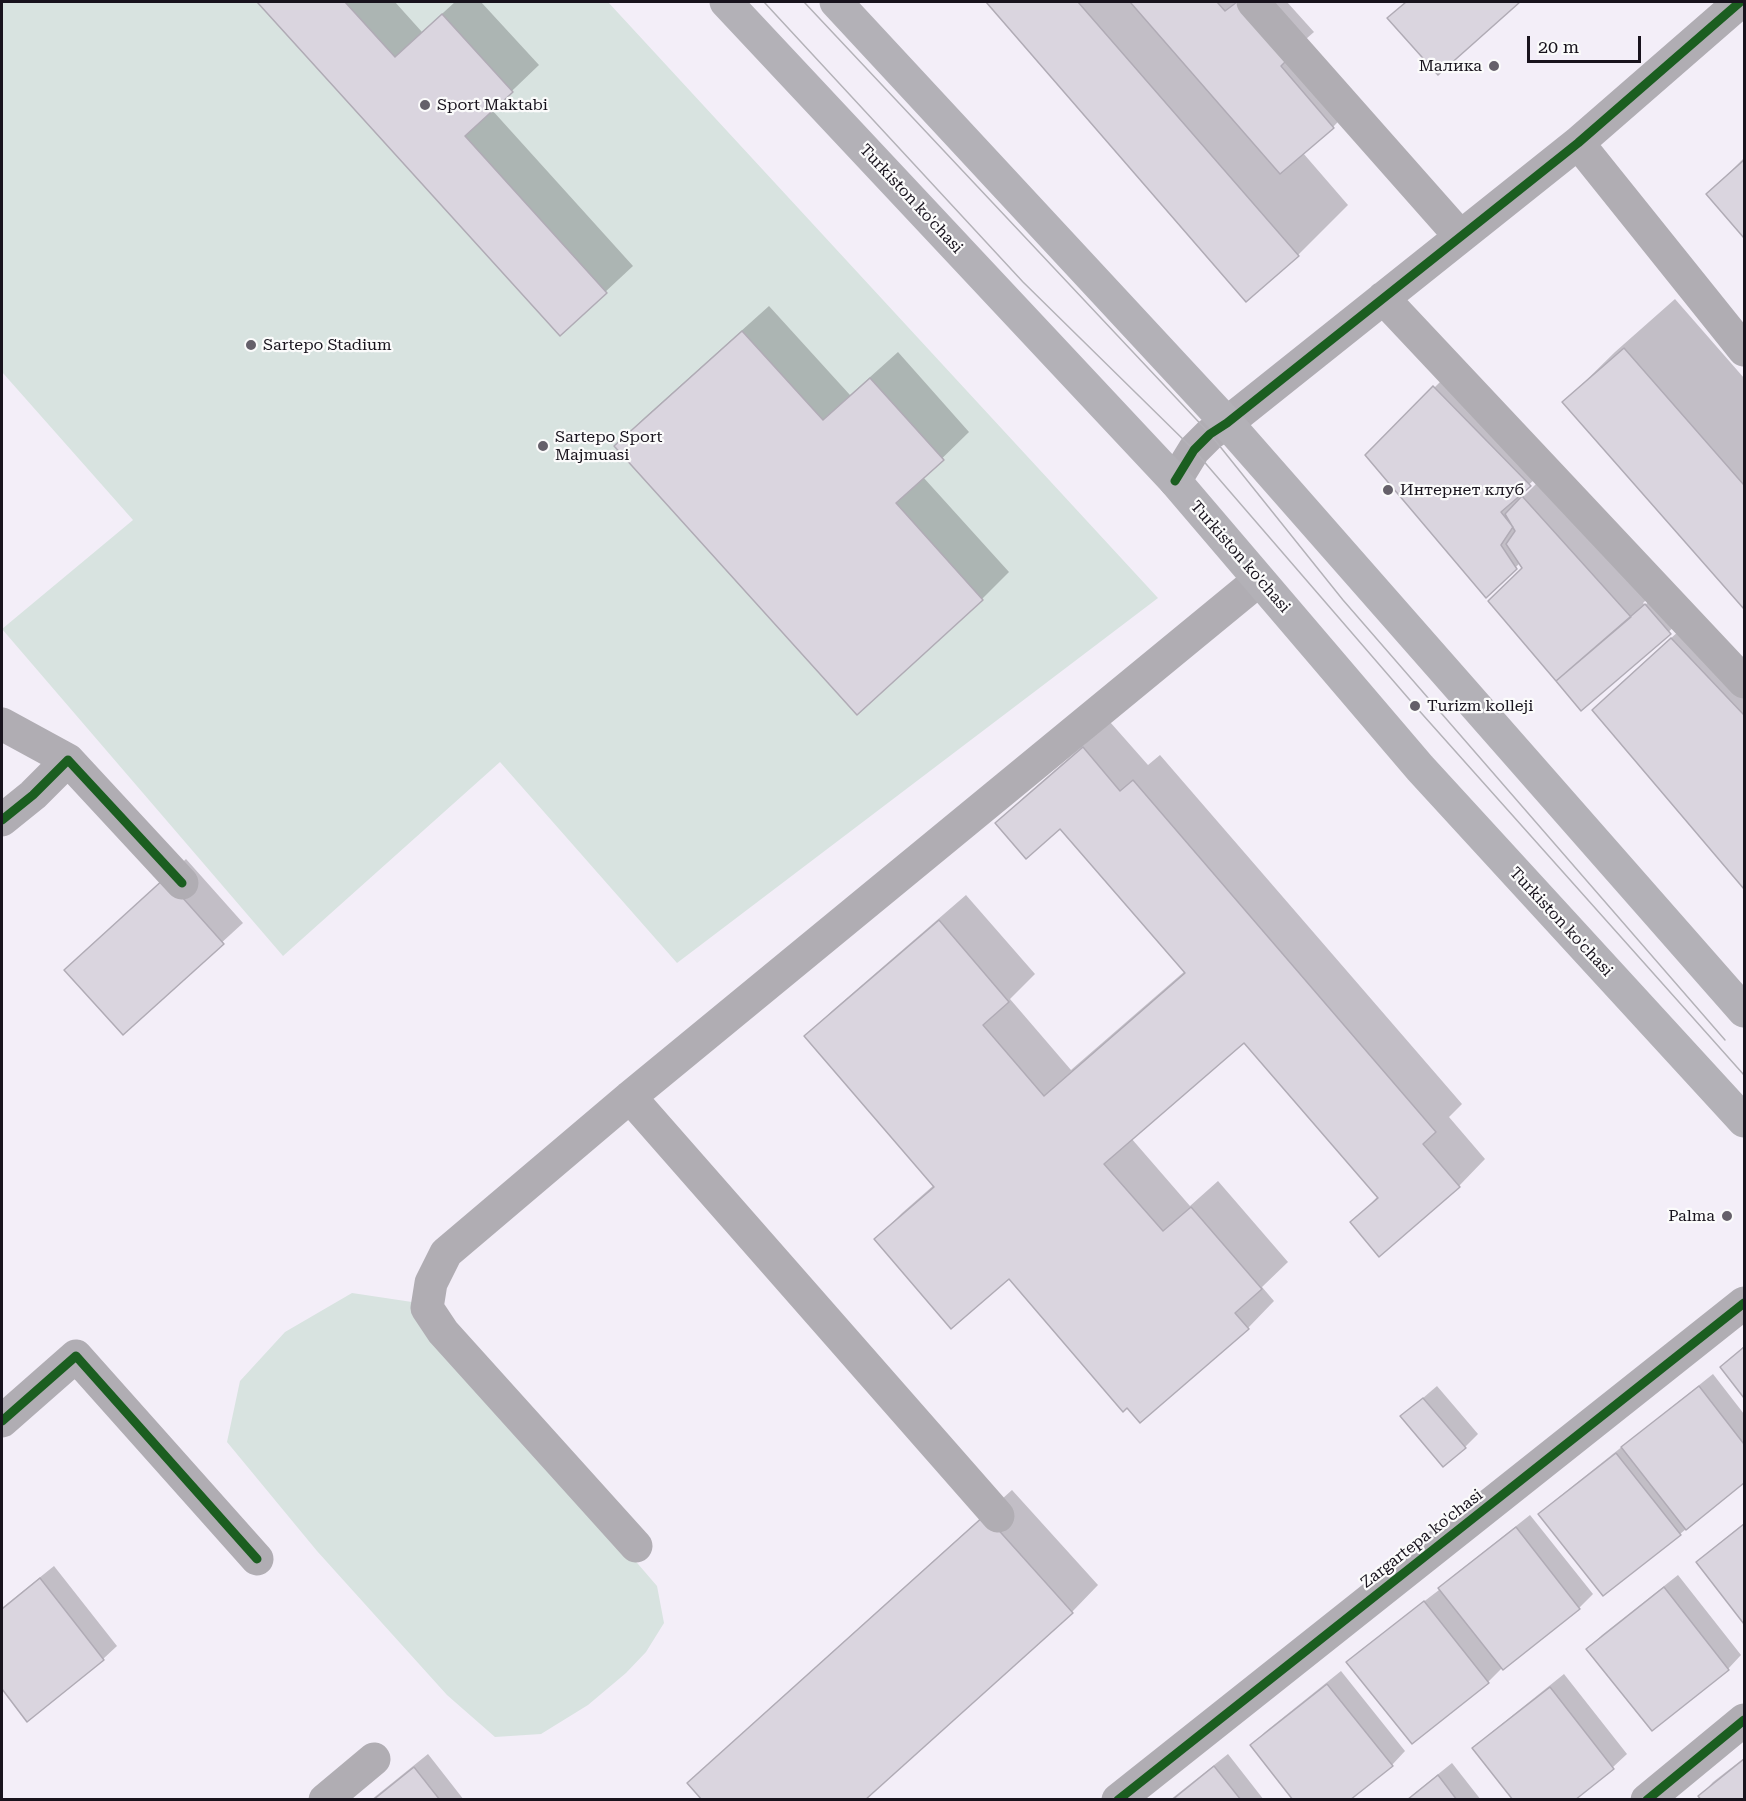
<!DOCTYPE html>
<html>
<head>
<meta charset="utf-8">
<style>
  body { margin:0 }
  #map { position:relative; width:1746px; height:1801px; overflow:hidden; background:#f3eef8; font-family:"Roboto Serif",serif }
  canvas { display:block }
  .frame { position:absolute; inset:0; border:3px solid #18131d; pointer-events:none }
  .scale { position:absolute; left:1527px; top:36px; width:114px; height:27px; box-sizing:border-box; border:3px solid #18131d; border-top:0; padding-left:8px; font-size:18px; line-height:21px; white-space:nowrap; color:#18131d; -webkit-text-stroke:4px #fbfbfb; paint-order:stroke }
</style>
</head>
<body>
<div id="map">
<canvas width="1746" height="1801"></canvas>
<div class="frame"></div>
<div class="scale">20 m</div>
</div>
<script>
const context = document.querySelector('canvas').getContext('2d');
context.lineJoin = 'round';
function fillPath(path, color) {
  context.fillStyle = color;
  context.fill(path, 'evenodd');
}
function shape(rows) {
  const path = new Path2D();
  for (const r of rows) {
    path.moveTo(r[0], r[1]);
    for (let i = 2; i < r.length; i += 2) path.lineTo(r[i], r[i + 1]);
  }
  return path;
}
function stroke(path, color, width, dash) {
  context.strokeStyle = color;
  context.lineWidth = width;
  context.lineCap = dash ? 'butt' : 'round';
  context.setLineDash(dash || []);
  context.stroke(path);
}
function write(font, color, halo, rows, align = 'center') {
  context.font = font + ' "Roboto Serif",serif';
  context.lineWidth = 4.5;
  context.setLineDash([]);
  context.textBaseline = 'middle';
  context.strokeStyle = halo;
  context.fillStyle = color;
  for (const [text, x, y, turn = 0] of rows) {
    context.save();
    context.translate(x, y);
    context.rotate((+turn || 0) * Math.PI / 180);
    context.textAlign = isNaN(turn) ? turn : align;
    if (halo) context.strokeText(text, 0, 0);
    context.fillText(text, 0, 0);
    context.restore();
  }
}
fillPath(shape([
  [2,2,608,2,1158,598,677,963,500,762,283,956,2,629,133,520,2,372],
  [352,1293,412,1302,657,1586,664,1623,646,1652,626,1673,588,1705,541,1734,495,1737,447,1695,317,1551,227,1442,240,1381,285,1332]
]), '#d8e3e0');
fillPath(shape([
  [259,2,395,2,422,32,455,2,481,2,539,65,492,110,633,266,560,334],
  [988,2,1287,2,1314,32,1306,39,1359,100,1333,127,1303,153,1348,205,1298,255,1246,300],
  [1406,2,1517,2,1438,73,1389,18],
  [1744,158,1744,236,1708,194],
  [1675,299,1744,378,1744,607,1564,402,1615,352],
  [769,306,850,395,898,352,969,432,923,477,1009,572,982,599,857,712,616,446,643,419],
  [1455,367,1550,465,1521,492,1524,496,1543,477,1650,596,1643,603,1645,605,1660,592,1683,619,1581,709,1520,563,1486,596,1367,455],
  [1699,613,1744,661,1744,887,1594,710,1621,683],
  [1110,722,1148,765,1160,755,1462,1104,1449,1117,1485,1159,1459,1186,1352,1223,1378,1196,1244,1041,1131,1138,1190,1206,1218,1181,1288,1262,1262,1287,1274,1301,1248,1328,1127,1406,1009,1277,876,1239,902,1213,934,1185,806,1036,833,1010,966,895,1035,974,1010,999,1071,1070,1185,971,1060,827,997,823,1024,797],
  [186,859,243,923,123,1033,66,970],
  [1744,1346,1744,1396,1722,1367],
  [1713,1374,1744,1414,1744,1481,1680,1534,1540,1514,1554,1501],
  [1437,1386,1478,1434,1465,1447,1402,1416],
  [1012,1490,1098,1585,1072,1612,863,1800,689,1783,716,1757],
  [1530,1515,1593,1594,1580,1607,1503,1667,1488,1682,1348,1662,1362,1649,1439,1590,1454,1575],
  [1744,1523,1744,1621,1698,1563,1712,1549],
  [54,1566,117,1646,103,1659,27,1719,2,1687,2,1605,3,1607],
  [1678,1575,1741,1655,1728,1669,1588,1649,1602,1635],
  [1341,1671,1405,1751,1392,1765,1252,1745,1265,1732],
  [1564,1674,1627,1754,1613,1767,1573,1800,1474,1748,1488,1735],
  [428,1754,464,1800,371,1800],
  [1228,1754,1264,1800,1170,1800],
  [1744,1758,1744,1800,1703,1800,1700,1796,1713,1782],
  [1452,1763,1481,1800,1406,1800]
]), '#0003');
const building = shape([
  [257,2,345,2,395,57,442,14,513,92,465,136,607,293,560,336,257,2],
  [986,2,1078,2,1299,256,1246,302,986,2],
  [1130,2,1217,2,1225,11,1237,2,1288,59,1281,66,1334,128,1280,174,1130,2],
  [1406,2,1520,2,1438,75,1387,18,1406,2],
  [1744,160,1744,238,1706,194,1744,160],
  [742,331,823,420,870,378,944,460,896,503,983,600,857,715,614,446,742,331],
  [1624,348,1744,485,1744,609,1562,402,1624,348],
  [1433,386,1531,486,1501,512,1513,527,1501,545,1517,569,1486,598,1365,455,1433,386],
  [1522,496,1631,617,1556,681,1488,601,1522,568,1506,544,1515,531,1505,514,1522,496],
  [1645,604,1671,634,1581,711,1556,681,1645,604],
  [1671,638,1744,715,1744,889,1592,710,1671,638],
  [1083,747,1120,791,1133,780,1436,1132,1423,1144,1460,1187,1379,1257,1350,1222,1378,1198,1244,1043,1104,1164,1163,1231,1191,1207,1262,1289,1235,1313,1249,1329,1140,1423,1127,1408,1123,1412,1009,1279,951,1329,874,1239,934,1187,804,1036,939,920,1009,1002,983,1025,1044,1096,1185,973,1060,829,1026,859,995,823,1083,747],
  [165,878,224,944,123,1035,64,970,165,878],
  [1744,1347,1744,1398,1720,1367,1744,1347],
  [1699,1386,1744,1444,1744,1483,1686,1530,1621,1447,1699,1386],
  [1423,1398,1466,1448,1443,1467,1400,1416,1423,1398],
  [1616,1453,1681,1535,1603,1596,1538,1514,1616,1453],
  [985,1515,1073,1613,865,1800,702,1800,687,1783,985,1515],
  [1744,1524,1744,1624,1696,1562,1744,1524],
  [1516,1527,1580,1609,1503,1670,1438,1588,1516,1527],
  [40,1578,104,1660,27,1722,2,1689,2,1609,40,1578],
  [1664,1587,1729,1670,1652,1731,1586,1649,1664,1587],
  [1424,1601,1489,1683,1412,1744,1346,1662,1424,1601],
  [1327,1684,1393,1766,1350,1800,1293,1800,1250,1745,1327,1684],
  [1550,1687,1614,1769,1575,1800,1513,1800,1472,1748,1550,1687],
  [1744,1759,1744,1800,1701,1800,1698,1796,1744,1759],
  [1214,1766,1241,1800,1172,1800,1214,1766],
  [414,1767,440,1800,373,1800,414,1767],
  [1438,1775,1457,1800,1407,1800,1438,1775]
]);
fillPath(building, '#dad5df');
stroke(building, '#b0abb5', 1.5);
stroke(shape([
  [1253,2,1460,236],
  [1578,143,1744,350],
  [1383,298,1744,682],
  [1175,481,1194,450,1210,434,1227,423,1578,143,1740,2],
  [2,724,68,760],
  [2,820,33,795,68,760,182,883],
  [630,1097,998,1516],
  [2,1421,76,1356,257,1559],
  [636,1546,443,1332,427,1308,431,1283,446,1253,630,1097,1259,580],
  [325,1800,374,1759],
  [1118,1800,1744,1303],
  [1647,1800,1744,1720]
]), '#b0adb3', 33);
stroke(shape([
  [726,2,1175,481,1420,768,1744,1121],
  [836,2,1227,423,1744,1011]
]), '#b3b1b7', 33);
stroke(shape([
  [764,2,1023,282,1194,450,1415,706,1744,1075],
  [804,2,1210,434,1343,600,1725,1040]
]), '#b4b2b8', 1.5);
stroke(shape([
  [1175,481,1194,450,1210,434,1227,423,1578,143,1740,2],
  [2,820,33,795,68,760,182,883],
  [2,1421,76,1356,257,1559],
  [1118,1800,1744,1303],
  [1647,1800,1744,1720]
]), '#1b5e20', 9);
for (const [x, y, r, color] of [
  [1494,66,6,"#65606a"],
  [425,105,6,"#65606a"],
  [251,345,6,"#65606a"],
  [543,446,6,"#65606a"],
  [1388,490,6,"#65606a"],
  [1415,706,6,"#65606a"],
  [1727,1216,6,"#65606a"]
]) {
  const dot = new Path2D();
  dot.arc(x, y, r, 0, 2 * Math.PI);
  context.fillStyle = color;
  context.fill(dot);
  stroke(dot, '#fbfbfb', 2);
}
write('16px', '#18131d', '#fbfbfb', [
  ["Малика",1482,66,"right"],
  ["Sport Maktabi",437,105],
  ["Sartepo Stadium",263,345],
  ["Sartepo Sport",555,437],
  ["Majmuasi",555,455],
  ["Интернет клуб",1400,490],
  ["Turizm kolleji",1427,706],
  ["Palma",1715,1216,"right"]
], 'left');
write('16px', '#18131d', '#fbfbfb', [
  ["Turkiston ko'chasi",911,199,47],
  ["Turkiston ko'chasi",1240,557,49],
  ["Turkiston ko'chasi",1561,922,47],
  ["Zargartepa ko'chasi",1422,1539,-38]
]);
</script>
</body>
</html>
